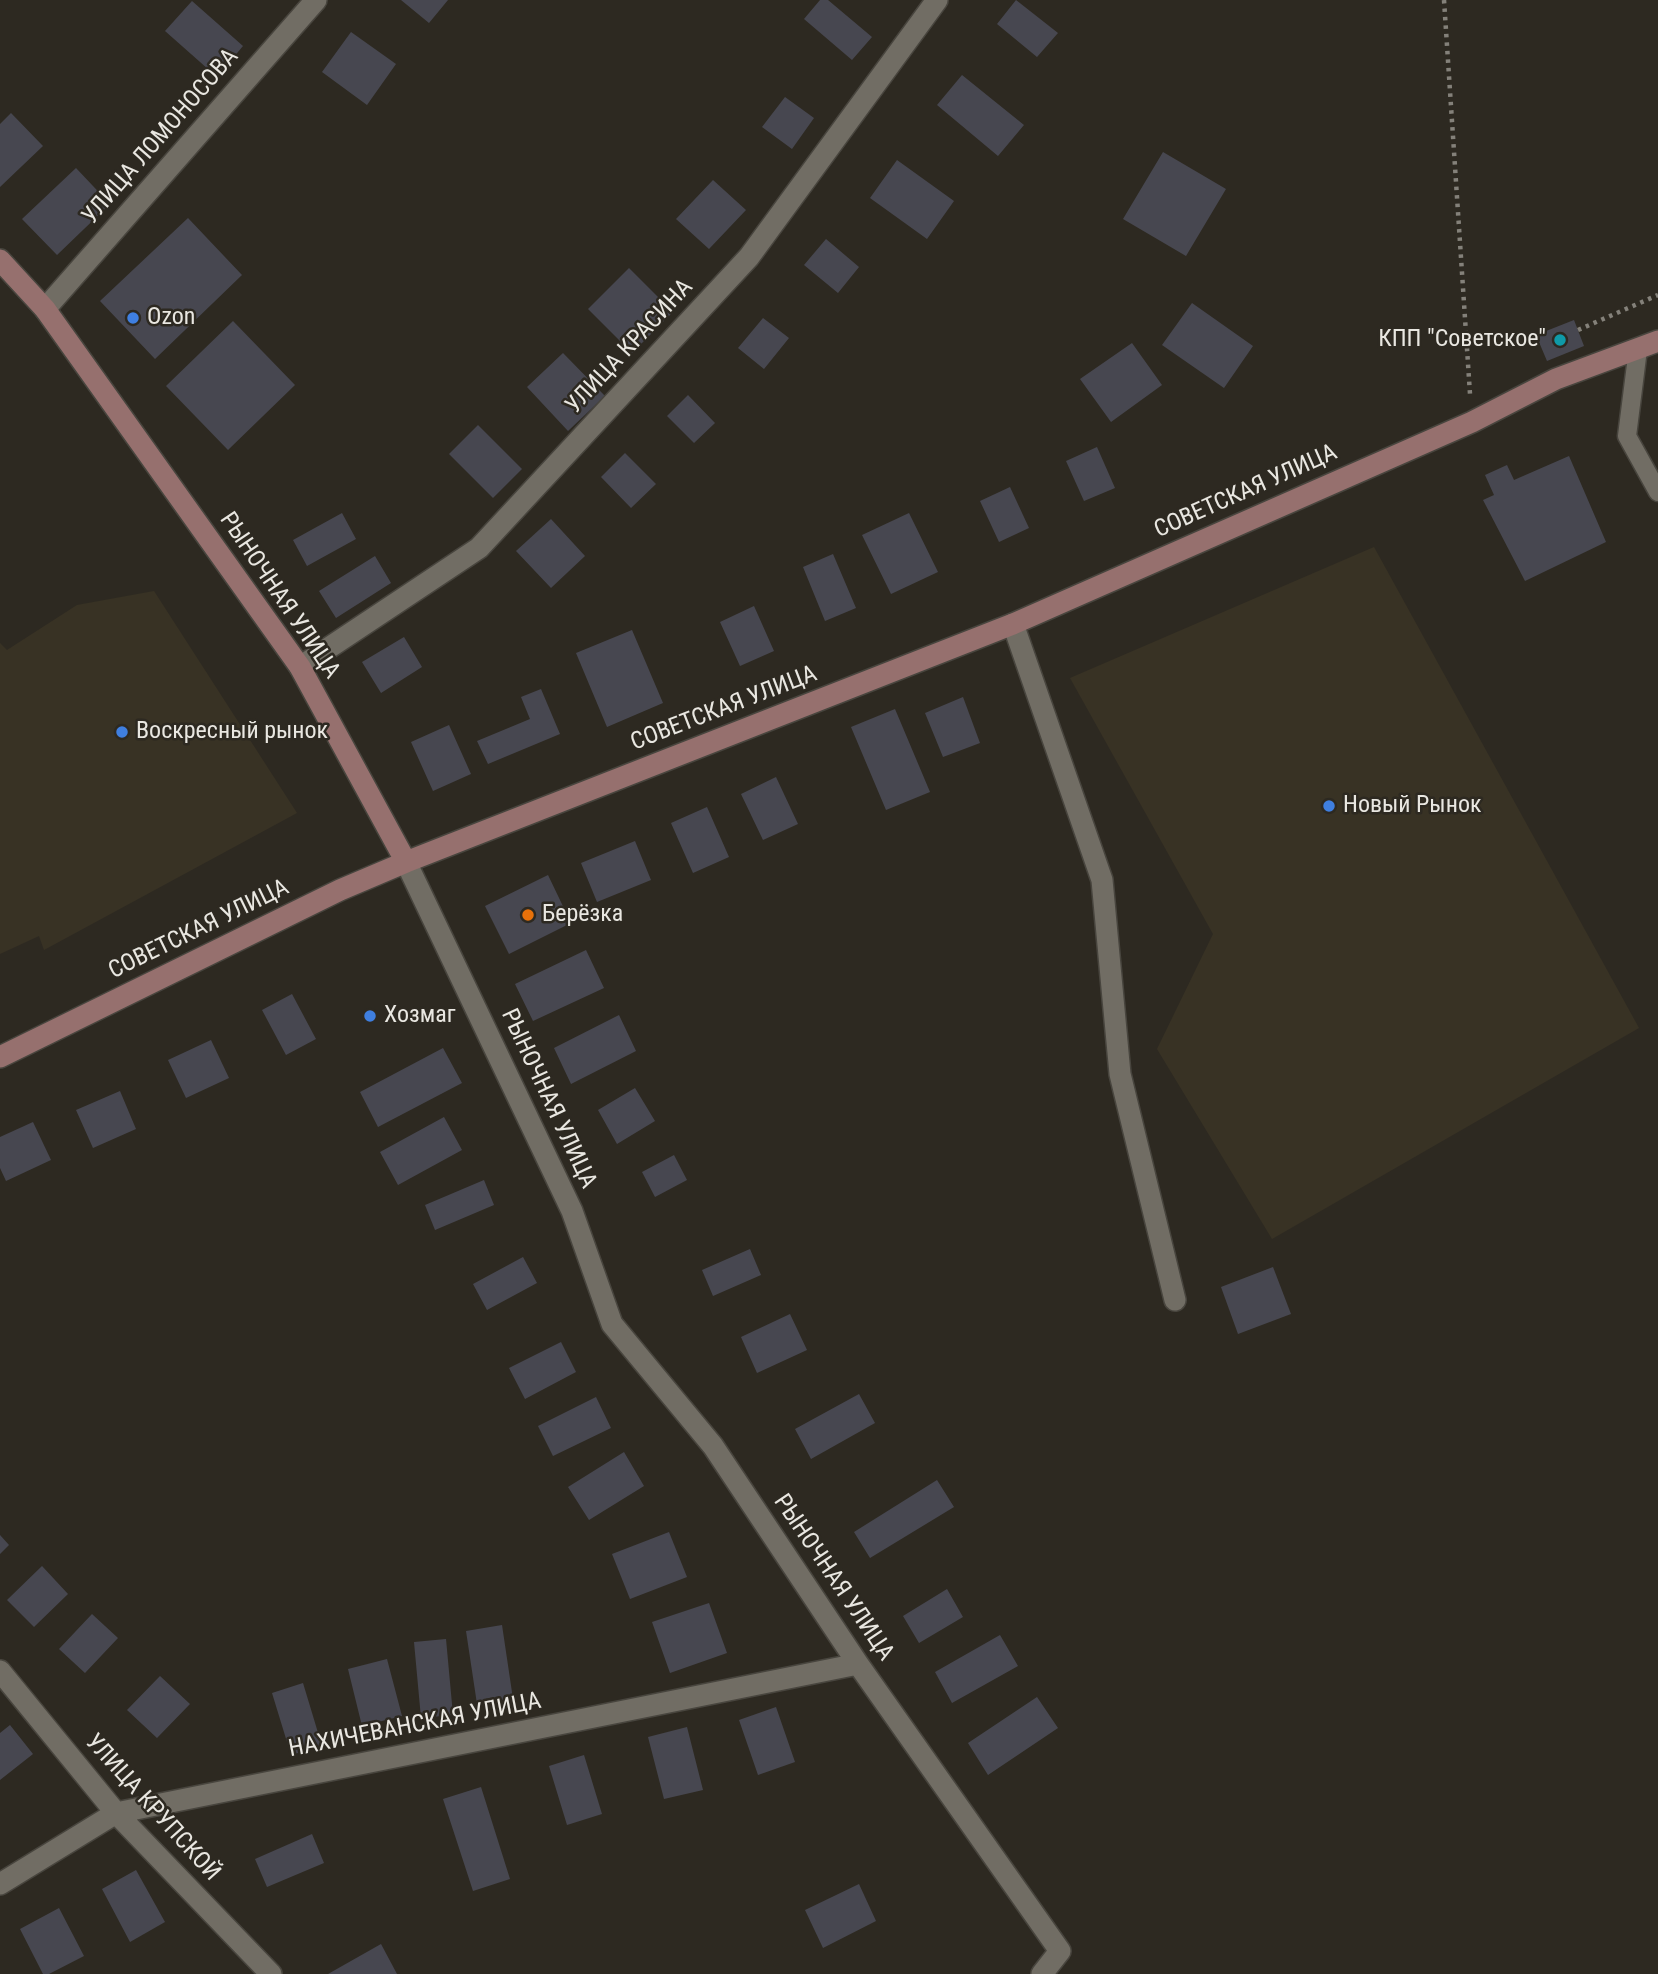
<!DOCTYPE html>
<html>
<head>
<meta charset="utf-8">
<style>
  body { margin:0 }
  canvas { display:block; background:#2d2921 }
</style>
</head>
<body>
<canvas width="1658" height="1974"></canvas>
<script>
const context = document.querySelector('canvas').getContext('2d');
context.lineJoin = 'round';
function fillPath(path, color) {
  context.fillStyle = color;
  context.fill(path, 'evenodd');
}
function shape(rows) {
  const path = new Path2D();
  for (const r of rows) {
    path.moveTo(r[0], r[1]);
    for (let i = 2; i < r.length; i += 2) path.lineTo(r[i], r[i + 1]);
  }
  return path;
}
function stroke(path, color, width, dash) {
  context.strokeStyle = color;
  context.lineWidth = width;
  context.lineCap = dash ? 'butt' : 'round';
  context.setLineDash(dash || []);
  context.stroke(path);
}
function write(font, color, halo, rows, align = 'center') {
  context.font = font + ' "Roboto Condensed",sans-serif';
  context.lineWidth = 5;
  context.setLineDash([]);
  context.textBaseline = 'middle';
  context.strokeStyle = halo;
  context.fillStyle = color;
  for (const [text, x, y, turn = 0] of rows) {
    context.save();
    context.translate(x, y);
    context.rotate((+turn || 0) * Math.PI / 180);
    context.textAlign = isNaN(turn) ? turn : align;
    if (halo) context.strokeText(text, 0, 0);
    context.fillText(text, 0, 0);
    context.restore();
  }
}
fillPath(shape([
  [1374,547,1639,1028,1272,1239,1157,1049,1213,934,1070,678],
  [154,591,297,813,44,950,39,936,0,954,0,643,7,650,77,605]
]), '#383224');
fillPath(shape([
  [401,0,448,0,429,23],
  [820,0,828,0,872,37,852,60,804,19],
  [1016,0,1058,33,1037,57,997,24],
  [192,1,243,46,217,77,165,31],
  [351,32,396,64,367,105,322,72],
  [962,75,1024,125,998,156,937,105],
  [785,97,814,118,792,149,762,127],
  [11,113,43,146,0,187,0,124],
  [1163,152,1226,189,1186,256,1123,219],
  [897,160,954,201,927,239,870,198],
  [76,168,110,204,57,255,22,219],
  [713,180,746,210,709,249,676,219],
  [188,218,242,275,155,359,100,301],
  [826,239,859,267,838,293,804,265],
  [629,268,673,312,632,353,588,309],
  [1192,303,1253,346,1224,388,1162,345],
  [763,318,789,338,764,369,738,348],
  [1574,320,1584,346,1547,361,1536,335],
  [233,321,295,385,228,450,166,386],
  [1132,343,1162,385,1111,422,1080,379],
  [563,353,605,396,568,431,527,387],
  [688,395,715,423,694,443,667,416],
  [478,425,522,469,493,498,449,454],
  [1097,447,1115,488,1084,501,1066,461],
  [625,453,656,484,631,508,601,477],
  [1569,456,1606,542,1525,581,1483,500,1494,495,1485,475,1507,465,1514,480],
  [1010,487,1029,528,999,542,980,501],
  [342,513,356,539,307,566,293,540],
  [909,513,938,572,891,594,862,535],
  [551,519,585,556,551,588,516,551],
  [833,554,856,608,825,621,803,567],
  [375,556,391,583,336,618,319,591],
  [754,606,774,651,740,666,720,622],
  [632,630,663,703,607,727,576,653],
  [404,637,422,667,381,693,362,662],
  [541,689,560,734,488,764,477,741,530,719,521,697],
  [963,697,980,743,943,757,925,713],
  [895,709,930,792,886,810,851,727],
  [449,725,471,774,433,791,411,742],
  [776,777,798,824,763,840,741,794],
  [707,807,729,857,693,873,671,823],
  [635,841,651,880,597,902,581,863],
  [548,875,571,923,509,954,485,906],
  [586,950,604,988,533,1021,515,984],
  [292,994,316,1039,286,1055,262,1010],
  [619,1015,636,1051,571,1084,554,1048],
  [211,1040,229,1078,186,1098,168,1060],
  [443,1048,462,1083,378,1127,360,1092],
  [635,1088,655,1121,617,1144,598,1110],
  [120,1091,136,1129,93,1148,76,1110],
  [444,1117,462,1150,398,1185,380,1152],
  [33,1122,51,1160,6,1181,0,1168,0,1137],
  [674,1155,687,1180,655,1197,642,1172],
  [484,1180,494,1205,435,1230,425,1205],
  [750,1249,761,1275,713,1296,702,1270],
  [523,1257,537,1283,487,1310,473,1284],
  [1273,1267,1291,1314,1238,1334,1221,1287],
  [790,1314,807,1350,757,1373,741,1337],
  [561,1342,576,1372,525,1399,509,1368],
  [859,1394,875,1423,811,1459,795,1429],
  [596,1397,611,1428,553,1456,538,1426],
  [624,1452,644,1486,589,1520,568,1487],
  [937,1480,954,1507,870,1558,854,1532],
  [669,1532,687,1577,630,1599,612,1554],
  [0,1535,9,1545,0,1554],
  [42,1566,68,1594,34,1627,7,1600],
  [947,1589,963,1617,919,1643,903,1616],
  [709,1603,727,1653,670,1673,652,1622],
  [92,1614,118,1638,85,1673,59,1649],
  [502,1625,513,1699,477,1704,466,1631],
  [1000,1635,1018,1666,952,1703,935,1672],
  [446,1639,453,1715,421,1718,414,1642],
  [387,1659,402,1716,362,1726,348,1669],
  [160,1676,190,1704,157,1738,127,1710],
  [303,1683,322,1746,291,1755,272,1693],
  [1037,1697,1058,1728,988,1775,968,1743],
  [776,1707,795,1762,758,1775,739,1720],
  [10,1725,33,1754,0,1780,0,1733],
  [687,1727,703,1790,664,1799,648,1737],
  [584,1755,602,1814,567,1825,549,1766],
  [481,1787,510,1879,473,1891,443,1799],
  [312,1834,324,1863,267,1887,255,1859],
  [136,1870,165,1922,130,1942,102,1889],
  [859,1884,876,1921,823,1948,805,1910],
  [59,1908,84,1956,49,1974,43,1974,20,1929],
  [381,1944,397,1974,328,1974]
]), '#474750');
const lane = shape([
  [1638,349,1627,436,1658,492]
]);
const street = shape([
  [45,309,316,0],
  [1013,624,1102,880,1120,1074,1175,1300],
  [300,667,479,548,749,257,937,0],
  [406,862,572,1211,612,1324,713,1446,858,1664,1060,1951,1042,1974],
  [0,1671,116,1813,271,1974],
  [0,1884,116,1813,858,1664]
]);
const secondary = shape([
  [0,260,45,309,300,667,406,862],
  [0,1057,340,890,406,862,1013,624,1472,422,1556,379,1658,341]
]);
stroke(lane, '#48453e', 21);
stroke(street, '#48453e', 24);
stroke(secondary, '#48453e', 24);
stroke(shape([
  [1444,0,1470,394],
  [1578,330,1658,295]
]), '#84817a', 4.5, [3.5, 5]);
stroke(lane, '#716d64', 18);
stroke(street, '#716d64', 21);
stroke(secondary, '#96706e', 21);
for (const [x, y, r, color] of [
  [133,318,7,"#3f7fe0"],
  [1560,340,7,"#0f9aa8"],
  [122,732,7,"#3f7fe0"],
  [1329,806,7,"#3f7fe0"],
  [528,915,7,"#e8710a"],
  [370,1016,7,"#3f7fe0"]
]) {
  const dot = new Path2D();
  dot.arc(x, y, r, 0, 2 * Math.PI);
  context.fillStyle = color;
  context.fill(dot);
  stroke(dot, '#2d2921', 2.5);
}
write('24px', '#e9e7e1', '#2d2921', [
  ["УЛИЦА ЛОМОНОСОВА",161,137,-49],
  ["УЛИЦА КРАСИНА",630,347,-47],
  ["СОВЕТСКАЯ УЛИЦА",1246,492,-24],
  ["РЫНОЧНАЯ УЛИЦА",279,596,56],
  ["СОВЕТСКАЯ УЛИЦА",724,709,-21],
  ["СОВЕТСКАЯ УЛИЦА",199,930,-26],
  ["РЫНОЧНАЯ УЛИЦА",548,1099,65],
  ["РЫНОЧНАЯ УЛИЦА",833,1578,56],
  ["НАХИЧЕВАНСКАЯ УЛИЦА",415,1726,-11],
  ["УЛИЦА КРУПСКОЙ",152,1808,48]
]);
write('24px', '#e9e7e1', '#2d2921', [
  ["Ozon",147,318],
  ["КПП \"Советское\"",1546,340,"right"],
  ["Воскресный рынок",136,732],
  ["Новый Рынок",1343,806],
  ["Берёзка",542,915],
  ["Хозмаг",384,1016]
], 'left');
</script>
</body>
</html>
